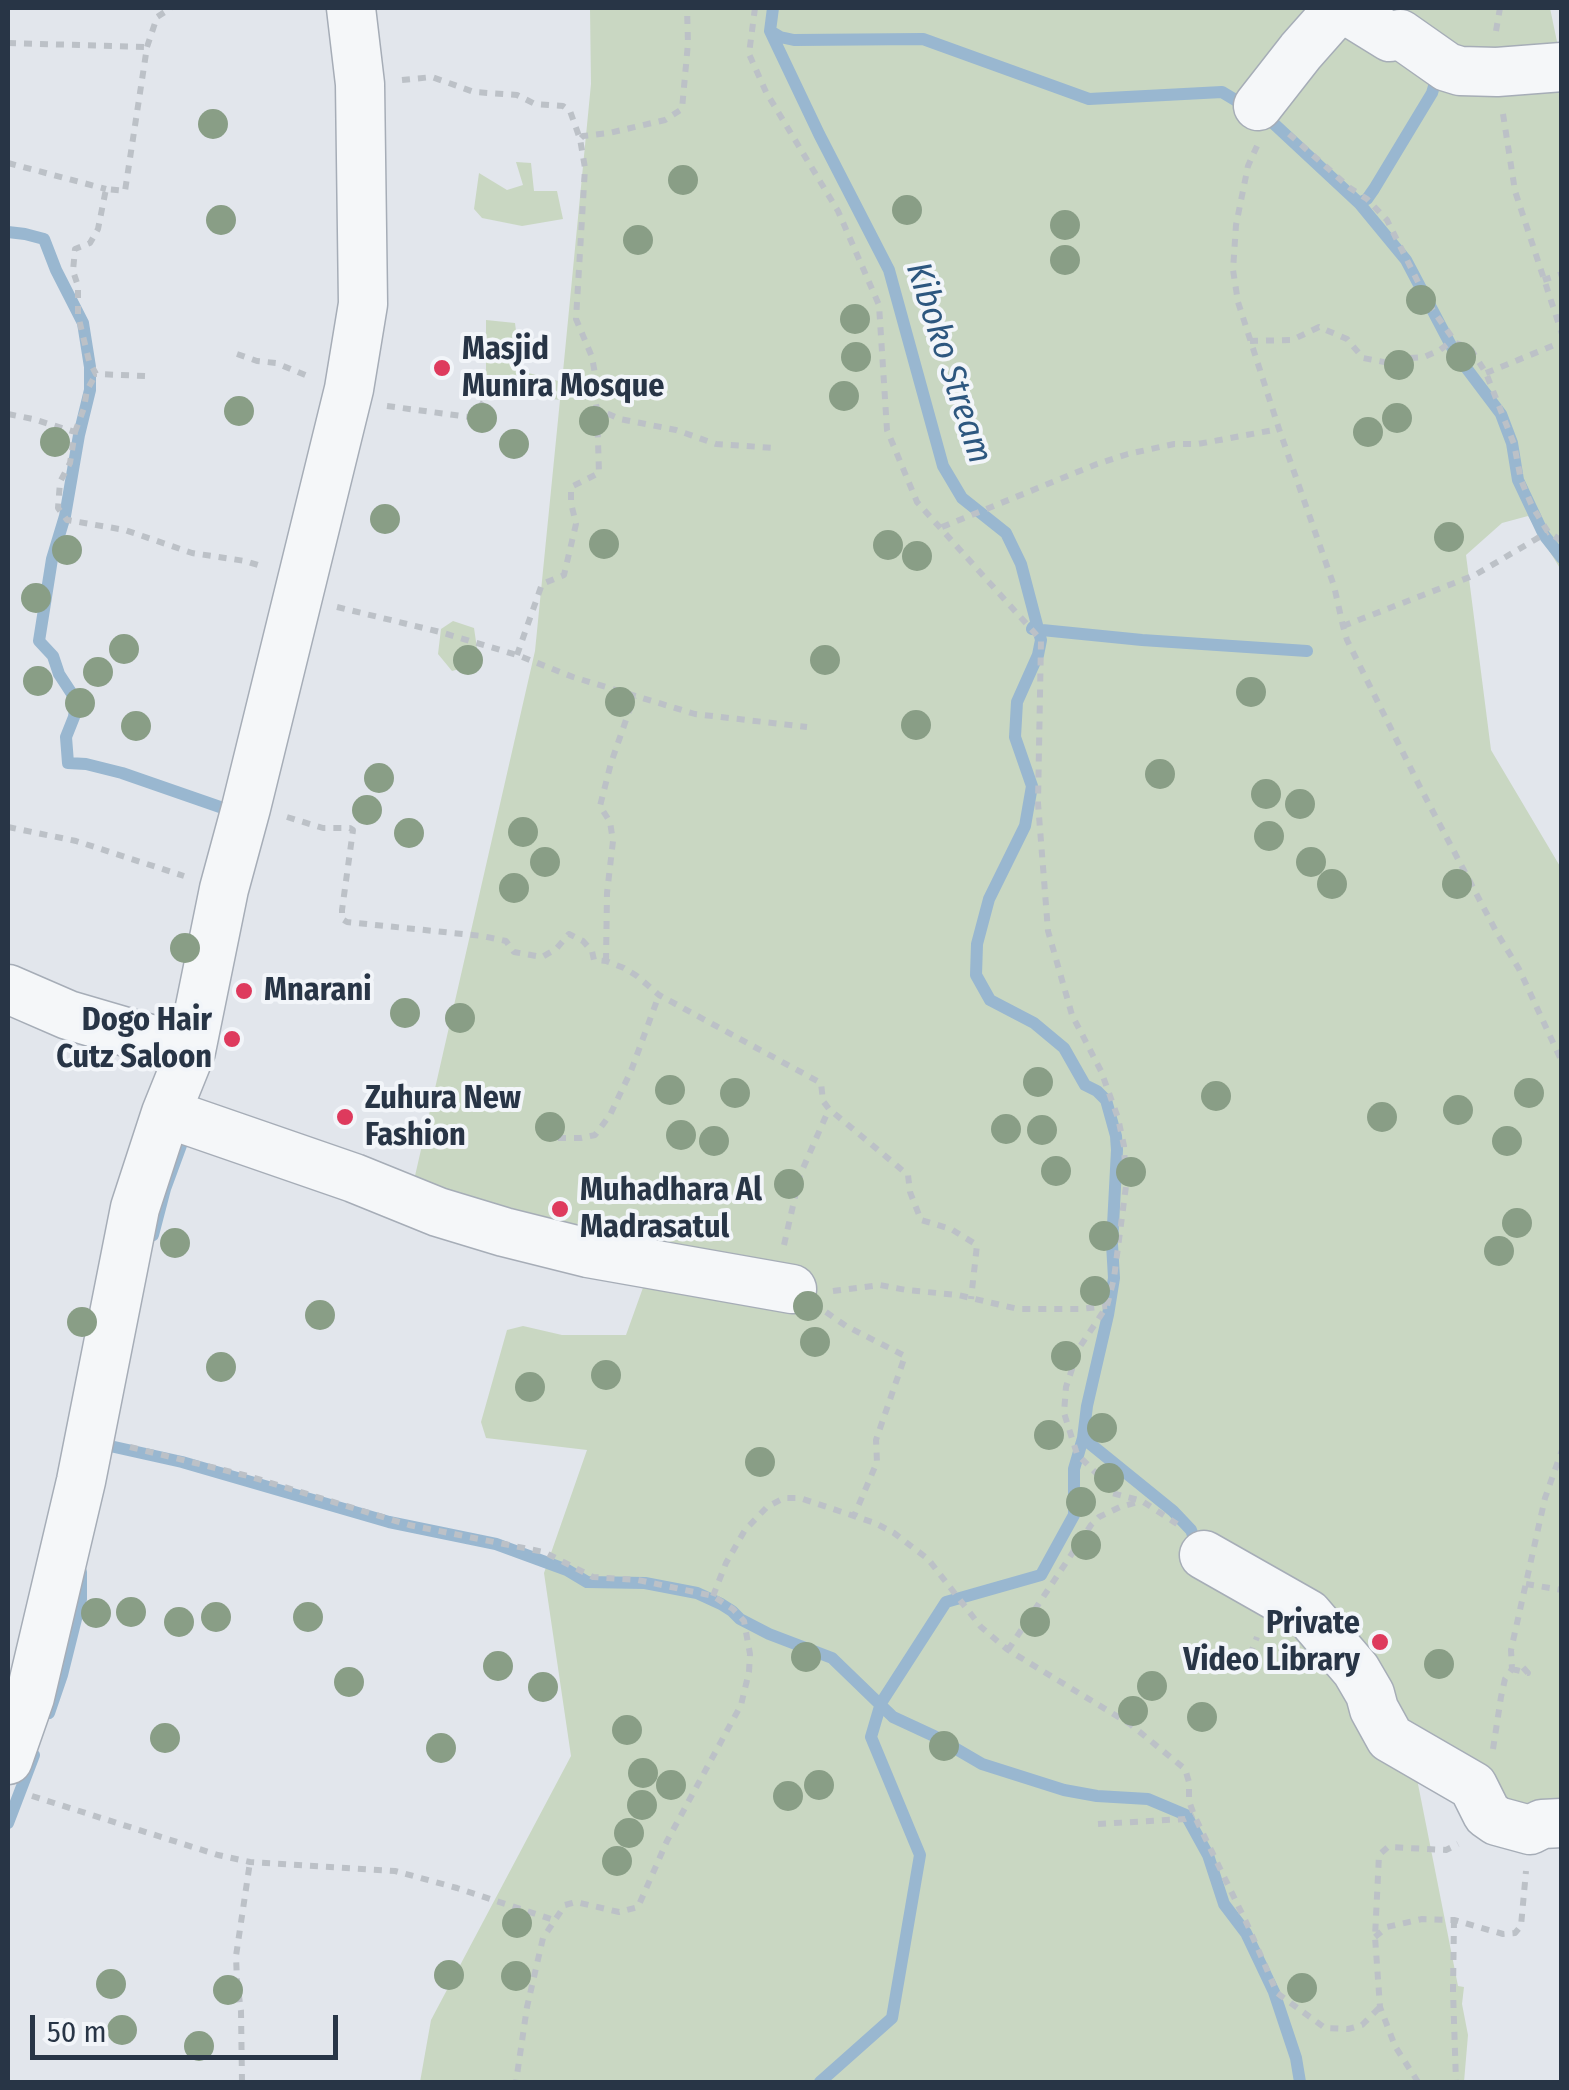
<!DOCTYPE html>
<html>
<head>
<meta charset="utf-8">
<style>
  body { margin:0 }
  #map { position:relative; width:1569px; height:2090px; overflow:hidden; background:#e2e6ec; font-family:"Fira Sans Condensed",sans-serif }
  canvas { display:block }
  .frame { position:absolute; inset:0; border:10px solid #283546; pointer-events:none }
  .scale { position:absolute; left:30px; top:2015px; width:308px; height:45px; box-sizing:border-box; border:5px solid #283546; border-top:0; padding-left:12px; font-size:30px; line-height:35px; white-space:nowrap; color:#283546; -webkit-text-stroke:8px #f2f5f9; paint-order:stroke }
</style>
</head>
<body>
<div id="map">
<canvas width="1569" height="2090"></canvas>
<div class="frame"></div>
<div class="scale">50 m</div>
</div>
<script>
const context = document.querySelector('canvas').getContext('2d');
context.lineJoin = 'round';
function fillPath(path, color) {
  context.fillStyle = color;
  context.fill(path, 'evenodd');
}
function shape(rows) {
  const path = new Path2D();
  for (const r of rows) {
    path.moveTo(r[0], r[1]);
    for (let i = 2; i < r.length; i += 2) path.lineTo(r[i], r[i + 1]);
  }
  return path;
}
function stroke(path, color, width, dash) {
  context.strokeStyle = color;
  context.lineWidth = width;
  context.lineCap = dash ? 'butt' : 'round';
  context.setLineDash(dash || []);
  context.stroke(path);
}
function write(font, color, halo, rows, align = 'center') {
  context.font = font + ' "Fira Sans Condensed",sans-serif';
  context.lineWidth = 8;
  context.setLineDash([]);
  context.textBaseline = 'middle';
  context.strokeStyle = halo;
  context.fillStyle = color;
  for (const [text, x, y, turn = 0] of rows) {
    context.save();
    context.translate(x, y);
    context.rotate((+turn || 0) * Math.PI / 180);
    context.textAlign = isNaN(turn) ? turn : align;
    if (halo) context.strokeText(text, 0, 0);
    context.fillText(text, 0, 0);
    context.restore();
  }
}
fillPath(shape([
  [590,8,1550,8,1562,66,1561,570,1528,516,1502,523,1466,555,1491,750,1561,868,1562,1817,1416,1774,1458,1986,1464,1987,1462,2004,1468,2035,1464,2082,420,2082,431,2020,571,1756,544,1573,587,1450,486,1438,481,1422,507,1330,523,1326,562,1335,626,1335,659,1243,412,1189,535,651,560,400,486,389,486,320,515,323,521,371,562,382,591,84],
  [516,162,531,163,534,191,557,191,563,219,522,226,482,218,474,209,479,173,507,190,523,185],
  [453,621,474,628,478,655,467,667,452,671,438,654,441,629]
]), '#c9d7c2');
stroke(shape([
  [773,8,770,31,819,134,889,270,943,466,962,498,1006,533,1021,564,1041,640,1038,655,1017,702,1015,737,1032,786,1025,826,989,899,977,944,976,975,990,1000,1034,1023,1064,1048,1085,1085,1097,1091,1106,1100,1116,1136,1117,1150,1112,1244,1114,1278,1108,1315,1087,1406,1083,1438,1074,1469,1074,1515,1041,1575,946,1602,881,1703,871,1737,920,1855,892,2018,820,2082],
  [770,31,780,37,794,40,923,39,1089,99,1222,92,1272,122,1359,203,1406,260,1455,353,1501,414,1512,443,1518,480,1544,535,1562,558],
  [1359,203,1367,199,1374,189,1432,93,1435,83,1444,73],
  [8,232,25,234,44,239,56,270,83,323,90,367,90,390,79,435,65,516,52,559,39,641,53,656,59,674,76,700,74,717,66,737,68,763,86,764,122,773,220,807],
  [1033,627,1032,629,1142,640,1307,651],
  [153,1235,165,1189,183,1140],
  [1083,1438,1173,1511,1191,1530,1194,1538,1202,1544],
  [110,1446,182,1462,389,1522,496,1544,567,1570,587,1582,645,1583,697,1593,721,1604,732,1611,740,1619,769,1634,832,1658,893,1717,934,1736,982,1764,1064,1790,1097,1796,1148,1799,1186,1815,1208,1855,1224,1904,1246,1933,1274,1992,1296,2058,1300,2082],
  [49,1713,62,1675,81,1599,81,1572],
  [8,1823,34,1755]
]), '#99b7d0', 12);
const minor = shape([
  [1343,8,1390,37,1400,34,1447,67,1460,71,1497,72,1562,67],
  [1258,106,1301,51,1339,8],
  [8,989,68,1015,191,1051],
  [166,1113,354,1178,438,1212,504,1232,588,1253,792,1289],
  [1204,1555,1308,1614,1356,1670,1370,1694,1374,1709,1390,1738,1473,1786,1487,1814,1497,1821,1530,1830,1542,1824,1562,1823],
  [8,1760,30,1697,81,1481,135,1208,166,1113,191,1051,224,889,246,808,349,389,363,304,360,84,351,8]
]);
stroke(minor, '#a6adb7', 51);
stroke(shape([
  [755,8,749,54,766,92,838,211,879,305,887,430,917,502,1041,640,1038,803,1048,931,1072,1015,1101,1071,1118,1118,1124,1146,1126,1186,1114,1278,1107,1306,1079,1348,1066,1387,1064,1413,1077,1454,1098,1475,1108,1492,1142,1501,1177,1524],
  [1496,31,1500,8],
  [8,43,147,47],
  [402,80,432,77,474,92,517,95,535,104,563,106,570,111,580,139,585,168,576,319,592,357,595,374,593,389],
  [1503,114,1515,191,1562,334],
  [1289,134,1350,188,1367,199,1387,220,1430,306,1456,343,1470,348,1486,373,1514,444,1521,480,1532,506,1548,532,1562,541],
  [581,138,583,136,609,133,665,120,682,109,688,43,687,8],
  [1257,146,1248,166,1236,225,1233,270,1238,302,1279,429,1334,586,1343,626,1347,640,1420,787,1497,933,1519,969,1562,1062],
  [8,163,106,189],
  [1543,280,1562,274],
  [1250,341,1292,340,1319,327,1347,339,1363,358,1389,363,1395,359,1424,357,1440,350,1449,343,1454,343],
  [237,354,257,361,276,363,310,377],
  [1486,373,1562,342],
  [145,376,96,374,89,361,78,315,78,286,73,271,75,249,90,243,98,229,106,189,125,191,147,47,157,17,171,8],
  [387,406,469,417,476,413,495,385,516,379,540,380,593,389,597,409,620,419,676,430,716,444,775,448],
  [8,414,33,419,75,432,70,463,60,482,58,508,67,520,125,530,192,553,245,561,261,566],
  [75,432,84,408,87,390,96,374],
  [942,527,1097,464,1128,454,1174,444,1198,444,1279,429],
  [337,607,440,632,517,655,573,677,695,714,807,727],
  [1343,626,1475,575,1548,532],
  [517,655,542,584,564,575,576,524,571,503,571,487,599,473,597,409],
  [287,817,323,828,350,828,353,830,342,910,342,919,347,922,482,936,506,941,514,952,542,957,556,949,569,934,583,941,592,951,594,960,606,961,624,968,637,976,659,995,821,1083,823,1101,829,1109,908,1175,910,1192,921,1220,951,1229,977,1245,971,1299],
  [8,827,76,841,184,876],
  [606,961,607,893,613,841,610,822,600,806,611,763,634,697],
  [558,1138,581,1138,595,1135,610,1115,631,1071,659,995],
  [784,1245,800,1175,829,1109],
  [833,1291,880,1285,906,1290,958,1295,1018,1309,1080,1309,1107,1306],
  [826,1312,846,1326,905,1356,876,1440,877,1462,854,1516],
  [130,1447,248,1476,409,1525,544,1552,593,1577,638,1580,713,1596,733,1609,744,1621,750,1654,749,1672,741,1705,667,1841,638,1907,619,1912,576,1902,565,1905,543,1938,527,2007,516,2082],
  [1526,1584,1562,1590],
  [713,1596,726,1563,745,1530,767,1507,784,1498,800,1498,875,1523,894,1533,928,1559,981,1627,1008,1650,1130,1724,1185,1769,1189,1782,1189,1801,1194,1815,1248,1926,1277,1993,1325,2028,1348,2029,1362,2025,1380,2007],
  [1008,1650,1091,1525,1099,1517,1120,1507,1138,1502],
  [1250,1655,1257,1637],
  [1512,1669,1528,1673,1520,1664],
  [1493,1749,1501,1697,1505,1679,1512,1669,1511,1650,1545,1498,1562,1450],
  [32,1796,218,1855,250,1862,395,1871,457,1888,554,1920],
  [1098,1824,1185,1819,1194,1815],
  [1454,1920,1453,1991,1456,2082],
  [1375,1937,1387,1927,1422,1919,1454,1920,1503,1934,1515,1933,1521,1926,1526,1871],
  [242,2082,241,2011,237,1981,236,1956,250,1862],
  [1418,2082,1395,2046,1380,2007,1375,1937,1379,1855,1388,1847,1446,1850,1458,1844]
]), '#bcc1c7', 6, [8, 8]);
stroke(minor, '#f5f7f9', 48);
context.fillStyle = '#899e86';
for (const [x, y] of [
  [213,124],
  [683,180],
  [907,210],
  [221,220],
  [1065,225],
  [638,240],
  [1065,260],
  [1421,300],
  [855,319],
  [856,357],
  [1461,357],
  [1399,365],
  [844,396],
  [239,411],
  [482,418],
  [1397,418],
  [594,421],
  [1368,432],
  [55,442],
  [514,444],
  [385,519],
  [1449,537],
  [604,544],
  [888,545],
  [67,550],
  [917,556],
  [36,598],
  [124,649],
  [468,660],
  [825,660],
  [98,672],
  [38,681],
  [1251,692],
  [620,702],
  [80,703],
  [916,725],
  [136,726],
  [1160,774],
  [379,778],
  [1266,794],
  [1300,804],
  [367,810],
  [523,832],
  [409,833],
  [1269,836],
  [545,862],
  [1311,862],
  [1332,884],
  [1457,884],
  [514,888],
  [185,948],
  [405,1013],
  [460,1018],
  [1038,1082],
  [670,1090],
  [735,1093],
  [1529,1093],
  [1216,1096],
  [1458,1110],
  [1382,1117],
  [550,1127],
  [1006,1129],
  [1042,1130],
  [681,1135],
  [714,1141],
  [1507,1141],
  [1056,1171],
  [1131,1172],
  [789,1184],
  [1517,1223],
  [1104,1236],
  [175,1243],
  [1499,1251],
  [1095,1291],
  [808,1306],
  [320,1315],
  [82,1322],
  [815,1342],
  [1066,1356],
  [221,1367],
  [606,1375],
  [530,1387],
  [1102,1428],
  [1049,1435],
  [760,1462],
  [1109,1478],
  [1081,1502],
  [1086,1545],
  [131,1612],
  [96,1613],
  [216,1617],
  [308,1617],
  [179,1622],
  [1035,1622],
  [806,1657],
  [1439,1664],
  [498,1666],
  [349,1682],
  [1152,1686],
  [543,1687],
  [1133,1711],
  [1202,1717],
  [627,1730],
  [165,1738],
  [944,1746],
  [441,1748],
  [643,1773],
  [671,1785],
  [819,1785],
  [788,1796],
  [642,1805],
  [629,1833],
  [617,1861],
  [517,1923],
  [449,1975],
  [516,1976],
  [111,1984],
  [1302,1988],
  [228,1990],
  [122,2030],
  [199,2046]
]) {
  context.beginPath();
  context.arc(x, y, 15, 0, 2 * Math.PI);
  context.fill();
}
for (const [x, y, r, color] of [
  [442,368,10,"#de3a5d"],
  [244,991,10,"#de3a5d"],
  [232,1039,10,"#de3a5d"],
  [345,1117,10,"#de3a5d"],
  [560,1209,10,"#de3a5d"],
  [1380,1642,10,"#de3a5d"]
]) {
  const dot = new Path2D();
  dot.arc(x, y, r, 0, 2 * Math.PI);
  context.fillStyle = color;
  context.fill(dot);
  stroke(dot, '#f2f5f9', 4);
}
write('bold 32px', '#283546', '#f2f5f9', [
  ["Masjid",462,350],
  ["Munira Mosque",462,387],
  ["Mnarani",264,991],
  ["Dogo Hair",212,1021,"right"],
  ["Cutz Saloon",212,1058,"right"],
  ["Zuhura New",365,1099],
  ["Fashion",365,1136],
  ["Muhadhara Al",580,1191],
  ["Madrasatul",580,1228],
  ["Private",1360,1624,"right"],
  ["Video Library",1360,1661,"right"]
], 'left');
write('italic 35px', '#2d577f', '#f2f5f9', [
  ["Kiboko Stream",948,363,72]
]);
</script>
</body>
</html>
